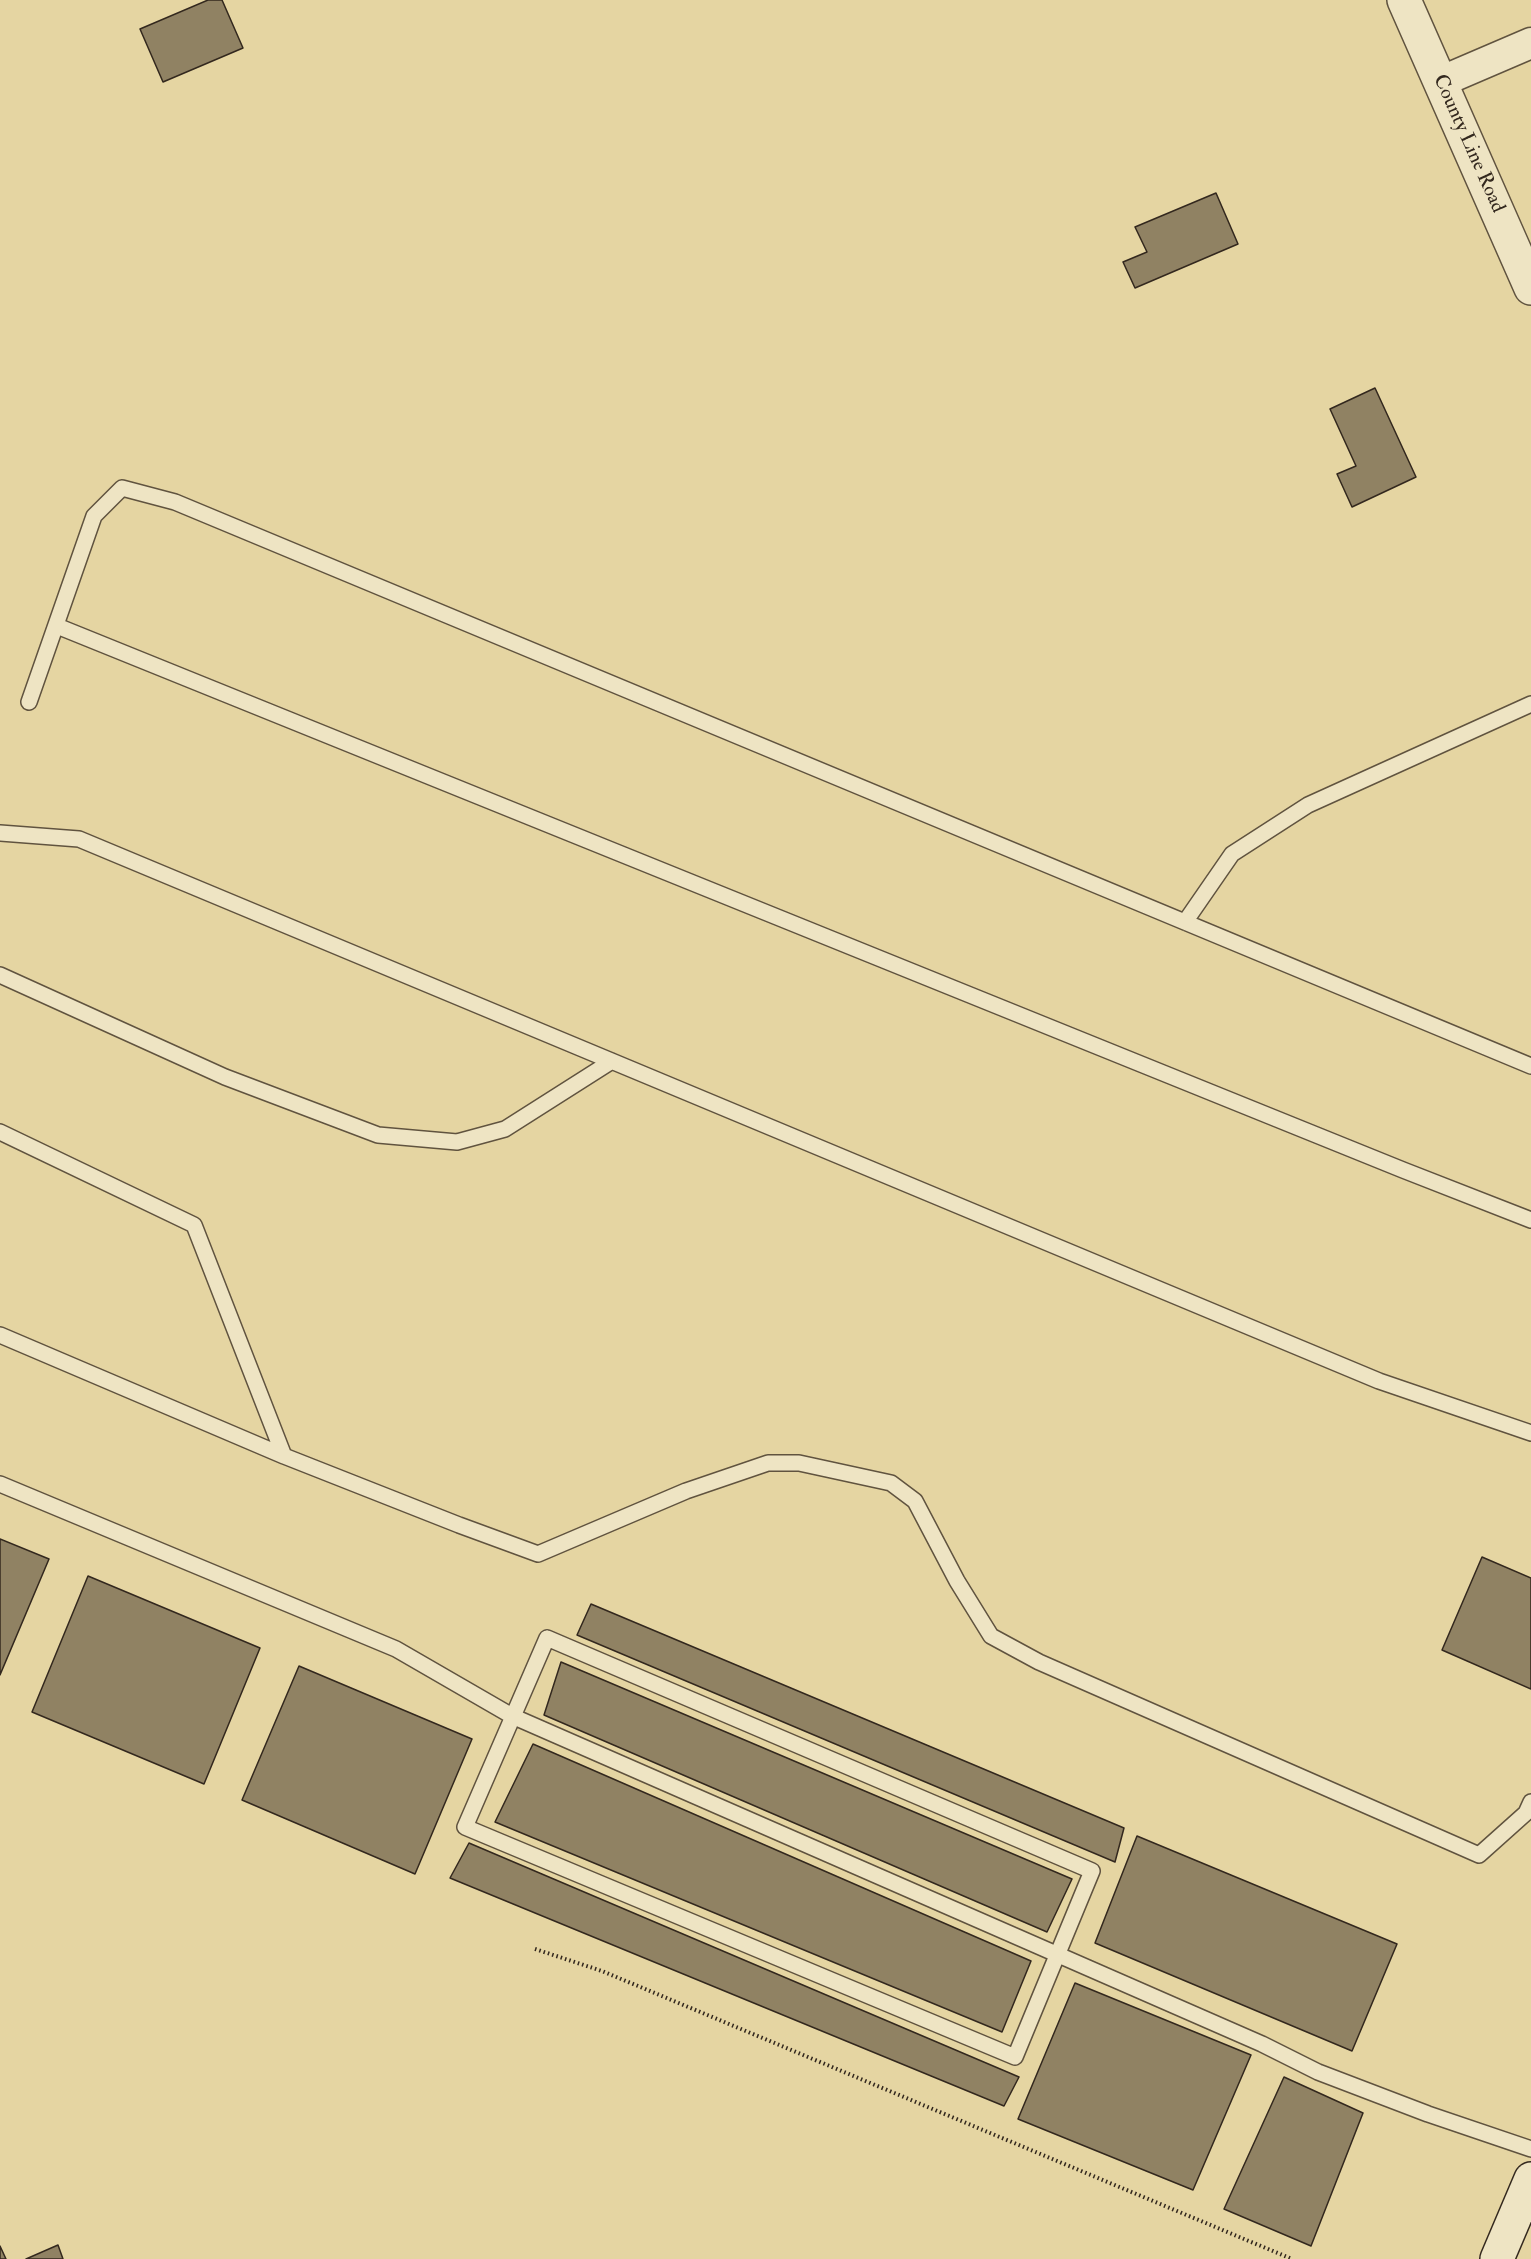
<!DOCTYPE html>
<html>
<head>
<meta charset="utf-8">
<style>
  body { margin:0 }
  canvas { display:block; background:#e5d5a2 }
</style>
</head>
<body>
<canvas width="1531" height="2259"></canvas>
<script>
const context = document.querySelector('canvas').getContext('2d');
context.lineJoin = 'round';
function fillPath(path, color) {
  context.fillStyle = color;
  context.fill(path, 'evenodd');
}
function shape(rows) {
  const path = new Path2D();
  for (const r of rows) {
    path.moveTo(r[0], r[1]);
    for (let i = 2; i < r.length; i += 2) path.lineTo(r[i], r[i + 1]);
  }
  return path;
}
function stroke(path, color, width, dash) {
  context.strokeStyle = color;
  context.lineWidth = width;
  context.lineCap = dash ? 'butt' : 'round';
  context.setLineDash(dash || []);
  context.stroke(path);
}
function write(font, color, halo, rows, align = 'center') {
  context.font = font + ' "IM FELL Double Pica",serif';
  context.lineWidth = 6;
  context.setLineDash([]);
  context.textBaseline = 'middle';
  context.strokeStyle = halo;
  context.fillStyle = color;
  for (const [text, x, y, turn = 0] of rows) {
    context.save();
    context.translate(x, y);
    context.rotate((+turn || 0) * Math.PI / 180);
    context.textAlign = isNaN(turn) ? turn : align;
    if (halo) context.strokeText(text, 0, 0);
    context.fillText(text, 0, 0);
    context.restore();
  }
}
const building = shape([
  [208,0,222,0,243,48,163,82,140,29,208,0],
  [1216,193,1238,244,1135,288,1123,262,1147,252,1135,227,1216,193],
  [1375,388,1416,477,1352,507,1337,474,1356,466,1330,409,1375,388],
  [0,1539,49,1559,0,1675,0,1539],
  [1482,1557,1531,1578,1531,1689,1442,1650,1482,1557],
  [88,1576,260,1648,204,1784,32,1712,88,1576],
  [591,1604,1124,1828,1115,1862,577,1635,591,1604],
  [561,1662,1072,1879,1047,1932,544,1715,561,1662],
  [299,1666,472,1739,415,1874,242,1800,299,1666],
  [533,1744,1031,1961,1002,2032,495,1822,533,1744],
  [1137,1836,1397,1944,1352,2051,1095,1943,1137,1836],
  [469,1843,1019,2077,1004,2106,450,1878,469,1843],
  [1075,1983,1251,2055,1193,2190,1018,2119,1075,1983],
  [1284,2077,1363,2113,1311,2246,1224,2209,1284,2077],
  [58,2245,63,2259,26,2259,58,2245],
  [0,2246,6,2259,0,2259,0,2246]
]);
fillPath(building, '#908263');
stroke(building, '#33281e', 1.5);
const service = shape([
  [57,626,1403,1170,1531,1220],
  [29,702,94,516,122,488,175,502,1531,1066],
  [0,833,79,839,1379,1381,1531,1433],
  [1185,922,1232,854,1308,805,1531,704],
  [0,975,225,1077,378,1135,457,1142,505,1129,612,1061],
  [0,1132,194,1225,284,1456,459,1525,538,1554,686,1491,768,1463,799,1463,891,1483,915,1501,957,1581,991,1636,1039,1662,1479,1855,1526,1813,1531,1802],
  [0,1335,284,1456],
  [0,1484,396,1649,512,1716,1262,2044,1318,2072,1428,2114,1531,2149],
  [547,1638,1092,1871,1015,2057,465,1827,547,1638]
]);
const minor = shape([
  [1440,82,1531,43]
]);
const tertiary = shape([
  [1404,0,1531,288]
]);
const secondary = shape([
  [1497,2259,1531,2179]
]);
stroke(service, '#60533f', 18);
stroke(minor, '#60533f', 33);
stroke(tertiary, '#60533f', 36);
stroke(secondary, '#33281e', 36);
stroke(shape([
  [535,1949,602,1971,1292,2259]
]), '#33281e', 4, [1.5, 3]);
stroke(service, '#eee4c3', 15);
stroke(minor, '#eee4c3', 30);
stroke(tertiary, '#eee4c3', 33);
stroke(secondary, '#eee4c3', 33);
write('20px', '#33281e', '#eee4c3', [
  ["County Line Road",1468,144,66]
]);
</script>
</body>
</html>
